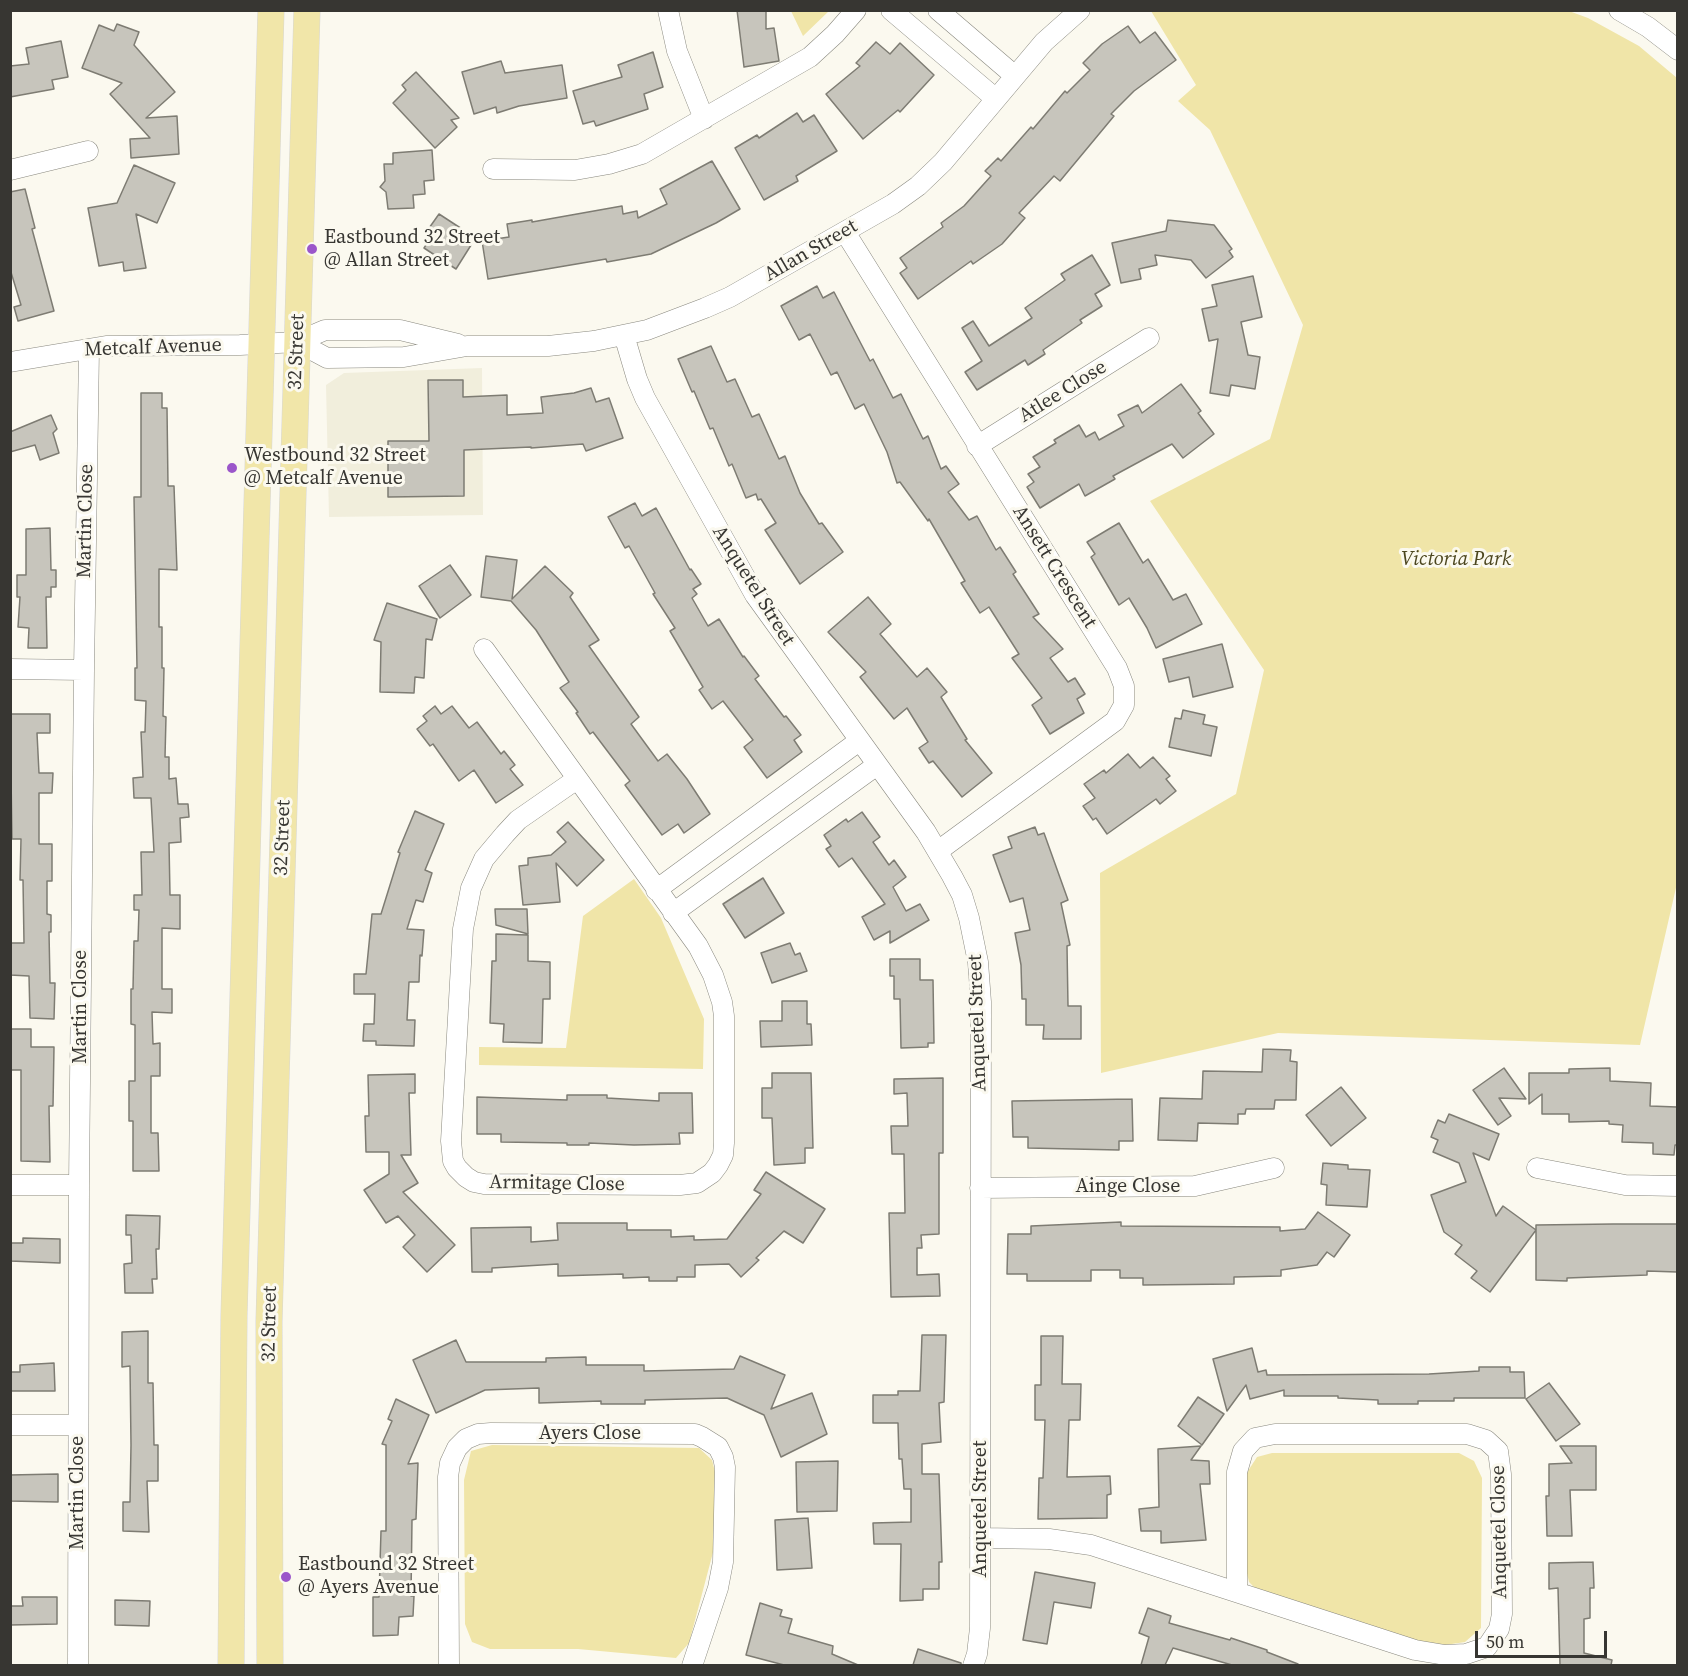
<!DOCTYPE html>
<html>
<head>
<meta charset="utf-8">
<style>
  body { margin:0 }
  #map { position:relative; width:1688px; height:1676px; overflow:hidden; background:#fbf9ef; font-family:"Source Serif 4",serif }
  canvas { display:block }
  .frame { position:absolute; inset:0; border:12px solid #373632; pointer-events:none }
  .scale { position:absolute; left:1475px; top:1631px; width:132px; height:27px; box-sizing:border-box; border:3px solid #373632; border-top:0; padding-left:8px; font-size:18px; line-height:21px; white-space:nowrap; color:#373632; -webkit-text-stroke:4px #fbf9ef; paint-order:stroke }
</style>
</head>
<body>
<div id="map">
<canvas width="1688" height="1676"></canvas>
<div class="frame"></div>
<div class="scale">50 m</div>
</div>
<script>
const context = document.querySelector('canvas').getContext('2d');
context.lineJoin = 'round';
function fillPath(path, color) {
  context.fillStyle = color;
  context.fill(path, 'evenodd');
}
function shape(rows) {
  const path = new Path2D();
  for (const r of rows) {
    path.moveTo(r[0], r[1]);
    for (let i = 2; i < r.length; i += 2) path.lineTo(r[i], r[i + 1]);
  }
  return path;
}
function stroke(path, color, width, dash) {
  context.strokeStyle = color;
  context.lineWidth = width;
  context.lineCap = dash ? 'butt' : 'round';
  context.setLineDash(dash || []);
  context.stroke(path);
}
function write(font, color, halo, rows, align = 'center') {
  context.font = font + ' "Source Serif 4",serif';
  context.lineWidth = 6;
  context.setLineDash([]);
  context.textBaseline = 'middle';
  context.strokeStyle = halo;
  context.fillStyle = color;
  for (const [text, x, y, turn = 0] of rows) {
    context.save();
    context.translate(x, y);
    context.rotate((+turn || 0) * Math.PI / 180);
    context.textAlign = isNaN(turn) ? turn : align;
    if (halo) context.strokeText(text, 0, 0);
    context.fillText(text, 0, 0);
    context.restore();
  }
}
fillPath(shape([
  [482,368,483,515,329,517,326,385,344,373]
]), '#f1eedc');
fillPath(shape([
  [791,11,829,11,803,36],
  [1151,11,1569,11,1588,18,1639,46,1677,78,1678,879,1640,1045,1278,1033,1101,1073,1100,873,1236,794,1264,670,1150,501,1270,439,1303,325,1210,130,1178,101,1196,85],
  [634,879,661,918,704,1019,703,1069,479,1065,479,1047,566,1048,583,916],
  [492,1445,699,1448,712,1460,716,1476,716,1541,689,1643,676,1658,578,1649,490,1649,472,1642,465,1624,464,1480,471,1451],
  [1272,1453,1459,1453,1474,1461,1482,1478,1481,1628,1465,1642,1445,1645,1418,1641,1258,1591,1249,1582,1246,1569,1246,1474,1257,1457]
]), '#f0e5a8');
const building = shape([
  [737,10,766,10,766,29,774,28,779,61,744,67,737,10],
  [117,24,139,32,134,45,175,92,146,118,177,116,179,154,131,158,130,139,150,138,110,94,122,83,82,68,99,25,114,31,117,24],
  [1128,26,1140,43,1155,32,1176,60,1134,91,1111,114,1114,116,1060,181,1054,176,1019,213,1025,218,1002,244,973,264,971,261,918,299,900,273,907,268,900,258,943,227,941,223,964,206,991,176,985,171,998,158,1001,161,1031,127,1033,129,1065,91,1067,93,1090,70,1083,63,1102,44,1128,26],
  [61,41,68,77,52,80,54,89,10,97,10,66,29,64,26,48,61,41],
  [876,42,890,54,900,43,934,75,900,112,898,110,863,139,826,94,860,66,856,63,876,42],
  [653,52,663,87,644,94,648,109,596,126,594,121,583,124,573,91,622,77,618,65,653,52],
  [501,61,505,73,562,65,567,98,519,106,497,113,496,107,474,114,462,72,501,61],
  [416,72,459,118,451,120,457,127,435,148,393,103,406,90,402,85,416,72],
  [797,113,803,122,814,115,837,151,796,176,798,181,764,200,735,148,757,135,759,138,797,113],
  [432,150,434,180,424,181,425,194,413,195,414,208,388,209,386,192,380,187,385,181,384,164,393,164,393,153,432,150],
  [712,161,740,209,716,223,651,254,607,262,606,259,488,279,482,241,509,237,507,224,532,220,532,222,622,206,623,214,637,211,638,218,667,204,660,189,712,161],
  [134,165,175,183,157,223,136,214,146,268,124,271,123,262,99,266,88,208,117,203,134,165],
  [25,189,35,228,32,229,54,311,18,321,14,307,21,305,10,269,10,192,25,189],
  [439,214,462,229,453,245,473,242,456,269,424,248,433,235,427,231,439,214],
  [1168,220,1214,225,1232,249,1229,251,1233,257,1206,278,1191,260,1155,255,1157,265,1139,269,1141,279,1121,283,1112,243,1166,231,1168,220],
  [1092,255,1110,285,1095,294,1102,306,1080,320,1082,323,1043,350,1045,354,1028,365,1025,360,977,390,965,372,982,361,962,328,973,321,989,346,1032,318,1025,308,1065,280,1061,274,1092,255],
  [1253,276,1262,317,1241,322,1248,355,1260,357,1255,389,1231,385,1229,396,1210,393,1218,339,1209,341,1202,309,1217,306,1212,285,1253,276],
  [817,286,823,298,834,292,870,361,873,359,893,398,901,394,923,439,928,436,941,469,946,466,959,484,948,492,969,520,977,516,996,550,1000,547,1016,572,1013,574,1039,614,1033,617,1063,649,1050,658,1068,682,1075,678,1085,694,1077,699,1084,713,1050,734,1032,705,1042,698,1012,658,1019,654,989,607,980,613,961,583,965,581,929,519,928,521,900,482,897,483,887,452,864,404,855,409,837,372,831,375,810,334,799,340,781,306,817,286],
  [711,346,727,382,735,379,752,417,759,414,779,459,785,456,800,493,819,524,822,523,843,552,800,584,765,530,776,523,761,499,758,500,756,494,746,498,732,464,729,466,713,428,710,429,694,391,692,392,678,359,711,346],
  [428,380,463,380,463,397,507,395,507,415,543,413,541,397,574,393,591,388,596,402,609,398,623,438,586,451,583,444,531,448,531,447,464,450,464,496,388,497,388,441,429,441,428,380],
  [1181,384,1201,411,1198,413,1214,434,1183,458,1172,444,1113,476,1115,479,1085,496,1079,484,1040,508,1027,487,1034,482,1028,474,1040,467,1033,457,1056,443,1054,440,1079,425,1086,437,1095,432,1099,440,1124,426,1118,415,1138,405,1142,413,1181,384],
  [141,393,162,393,162,408,167,408,168,486,174,486,177,570,159,569,159,627,162,627,162,668,164,668,163,716,166,717,165,757,169,757,169,779,176,778,178,804,188,804,189,817,180,818,181,842,169,843,170,895,180,895,180,929,162,928,162,989,172,989,172,1013,152,1012,153,1044,160,1043,160,1076,151,1076,151,1133,158,1133,159,1171,133,1171,133,1121,129,1121,129,1081,135,1081,135,1025,131,1024,131,989,133,989,134,941,138,941,139,910,134,910,134,895,142,895,141,852,154,852,151,798,134,798,133,778,143,777,141,732,145,732,146,701,135,700,135,668,137,668,134,497,141,497,141,393],
  [51,415,57,429,53,433,59,453,40,460,35,445,10,452,10,432,51,415],
  [635,503,642,516,656,508,690,570,691,569,701,584,693,589,697,594,692,598,708,626,719,619,743,657,744,656,759,676,755,679,784,717,786,716,801,735,794,740,802,752,767,778,744,747,753,740,723,701,712,709,699,690,703,687,670,631,675,628,653,594,655,593,629,546,625,548,608,517,635,503],
  [1119,523,1143,563,1148,559,1173,600,1186,594,1202,624,1156,648,1147,628,1129,598,1119,605,1091,557,1095,554,1087,542,1119,523],
  [50,528,51,570,56,570,56,587,51,587,51,597,46,597,47,648,28,648,29,628,18,627,20,597,17,597,17,575,26,575,26,529,50,528],
  [486,556,517,560,512,599,545,566,573,593,570,597,599,640,589,646,639,717,631,724,658,761,667,754,687,779,710,814,684,833,678,824,662,835,625,785,630,781,593,732,590,734,576,713,578,712,560,688,569,682,536,630,511,601,481,597,486,556],
  [450,565,471,595,440,618,419,586,450,565],
  [868,597,891,624,880,634,917,677,927,668,947,692,941,697,967,739,965,740,992,773,962,797,933,761,929,763,919,748,928,742,907,708,894,719,860,677,866,672,828,632,868,597],
  [387,603,437,619,432,640,426,639,424,678,415,677,414,693,380,692,381,642,374,640,387,603],
  [1222,644,1233,687,1193,697,1189,677,1169,682,1163,659,1222,644],
  [435,706,441,714,452,706,469,728,477,722,501,754,504,751,515,765,510,769,523,785,496,803,474,770,459,781,433,744,430,746,417,729,427,721,423,716,435,706],
  [1183,710,1205,715,1203,724,1217,727,1211,756,1169,747,1175,718,1181,719,1183,710],
  [10,714,50,714,50,733,37,733,39,773,53,773,52,793,39,793,39,844,52,844,52,881,47,881,47,914,51,915,51,932,49,932,50,983,55,983,54,1019,30,1018,29,976,10,975,11,943,24,943,23,880,20,880,21,839,12,839,10,714],
  [1128,754,1140,768,1153,757,1170,776,1166,779,1176,791,1160,804,1156,799,1107,834,1096,818,1093,820,1083,806,1095,798,1084,784,1104,770,1106,773,1128,754],
  [415,811,444,824,425,870,432,873,423,902,416,900,407,929,424,930,422,956,420,955,419,982,409,982,407,1020,415,1020,414,1046,376,1045,376,1041,363,1041,364,1024,374,1024,375,994,354,994,354,974,366,974,372,914,381,914,400,853,398,852,415,811],
  [862,812,880,837,873,842,889,865,894,860,906,877,893,887,906,911,920,904,929,920,890,943,890,931,874,940,862,917,885,904,852,858,839,867,826,849,831,846,824,835,846,819,848,822,862,812],
  [568,822,604,860,577,886,556,863,560,902,523,905,519,866,528,865,528,858,551,855,566,842,557,832,568,822],
  [1035,827,1038,835,1044,833,1068,900,1061,903,1070,945,1067,946,1068,1006,1081,1006,1081,1039,1043,1039,1044,1025,1026,1025,1026,999,1022,999,1021,965,1015,933,1030,930,1023,898,1010,902,993,855,1012,848,1008,837,1035,827],
  [763,878,784,913,745,938,723,904,763,878],
  [495,909,527,909,528,934,496,925,495,909],
  [496,934,528,935,528,961,550,962,550,999,543,999,542,1043,503,1042,504,1024,490,1023,492,961,496,961,496,934],
  [790,943,795,955,800,953,807,971,772,983,761,953,790,943],
  [890,959,920,959,920,980,933,980,934,1043,928,1043,928,1047,901,1048,900,999,894,999,894,976,890,976,890,959],
  [782,1001,807,1001,807,1024,811,1024,812,1045,761,1047,760,1021,782,1021,782,1001],
  [10,1029,31,1029,31,1047,54,1047,53,1106,49,1106,50,1162,21,1161,21,1070,10,1070,10,1029],
  [1263,1049,1291,1050,1290,1061,1297,1062,1296,1100,1275,1100,1274,1109,1246,1109,1245,1114,1238,1114,1238,1124,1198,1123,1197,1141,1158,1140,1160,1098,1202,1099,1203,1071,1262,1072,1263,1049],
  [1504,1068,1526,1099,1499,1098,1511,1116,1498,1125,1473,1090,1504,1068],
  [1610,1068,1610,1081,1651,1083,1650,1106,1677,1107,1677,1145,1675,1145,1674,1155,1653,1154,1653,1143,1622,1142,1623,1125,1609,1124,1609,1121,1569,1122,1569,1114,1542,1114,1542,1094,1529,1104,1529,1073,1569,1073,1569,1069,1610,1068],
  [772,1073,811,1073,813,1148,805,1148,805,1163,774,1165,772,1118,762,1118,762,1088,772,1088,772,1073],
  [415,1074,415,1093,409,1093,411,1155,401,1155,418,1183,403,1192,455,1245,427,1272,403,1247,415,1235,398,1216,386,1223,364,1190,389,1174,389,1152,366,1152,365,1116,369,1116,368,1075,415,1074],
  [943,1078,943,1153,939,1153,939,1234,921,1235,922,1248,917,1248,917,1275,939,1274,940,1296,891,1297,889,1213,905,1213,904,1154,892,1154,891,1126,908,1126,907,1093,894,1094,894,1079,943,1078],
  [1341,1087,1366,1118,1331,1146,1306,1115,1341,1087],
  [659,1093,692,1093,693,1133,679,1133,680,1144,634,1145,589,1143,589,1145,567,1145,567,1143,501,1142,501,1134,477,1134,477,1097,567,1100,567,1095,607,1095,607,1098,659,1101,659,1093],
  [1132,1099,1133,1141,1119,1141,1119,1150,1028,1148,1028,1137,1013,1137,1012,1101,1132,1099],
  [1449,1114,1499,1134,1489,1160,1473,1153,1496,1216,1503,1206,1536,1230,1490,1292,1471,1278,1477,1271,1455,1254,1462,1245,1444,1232,1431,1195,1466,1182,1459,1163,1433,1152,1438,1140,1431,1137,1438,1120,1445,1123,1449,1114],
  [1323,1163,1348,1165,1348,1169,1370,1170,1367,1207,1326,1205,1327,1185,1321,1184,1323,1163],
  [766,1172,825,1209,803,1243,784,1231,756,1258,759,1260,741,1277,729,1264,695,1265,695,1277,677,1277,677,1281,649,1281,649,1277,623,1278,623,1274,558,1276,558,1264,492,1268,492,1272,472,1272,471,1228,531,1227,531,1242,558,1240,557,1223,627,1223,627,1230,671,1230,671,1237,694,1236,694,1240,727,1239,761,1194,754,1190,766,1172],
  [1318,1212,1350,1235,1334,1257,1327,1252,1317,1265,1281,1270,1281,1276,1234,1277,1234,1284,1143,1285,1143,1278,1120,1278,1120,1270,1091,1270,1091,1281,1027,1281,1027,1274,1007,1274,1008,1234,1031,1234,1031,1226,1121,1222,1121,1226,1280,1227,1280,1231,1305,1229,1318,1212],
  [126,1215,160,1216,159,1249,156,1249,157,1279,152,1279,153,1293,125,1293,124,1264,132,1263,131,1235,126,1235,126,1215],
  [1613,1224,1677,1224,1677,1272,1647,1271,1647,1275,1567,1278,1567,1281,1536,1280,1536,1225,1613,1224],
  [23,1238,60,1239,60,1263,10,1261,10,1243,23,1243,23,1238],
  [148,1331,148,1383,153,1383,154,1445,158,1445,158,1481,147,1481,149,1532,123,1531,123,1502,130,1502,131,1445,130,1366,122,1367,122,1332,148,1331],
  [922,1335,946,1335,944,1402,939,1403,941,1442,922,1444,922,1474,939,1474,942,1562,939,1562,939,1589,923,1589,923,1600,900,1601,901,1544,874,1544,873,1523,911,1522,911,1489,904,1489,902,1459,899,1459,898,1423,873,1423,873,1395,898,1395,898,1391,920,1391,922,1335],
  [1041,1336,1063,1336,1062,1384,1081,1384,1080,1420,1069,1420,1067,1477,1110,1476,1111,1494,1107,1495,1107,1518,1038,1519,1039,1478,1043,1478,1045,1420,1035,1420,1035,1385,1041,1385,1041,1336],
  [456,1340,466,1362,546,1362,546,1358,586,1357,586,1365,644,1365,644,1371,734,1369,740,1356,785,1375,771,1409,812,1393,827,1434,781,1457,764,1415,727,1398,645,1400,645,1404,601,1404,601,1401,539,1403,539,1388,485,1390,436,1413,413,1360,456,1340],
  [1252,1348,1258,1372,1266,1370,1267,1375,1429,1374,1479,1371,1479,1367,1510,1367,1510,1372,1524,1372,1525,1398,1454,1398,1454,1401,1418,1401,1418,1404,1378,1404,1378,1400,1338,1398,1338,1396,1284,1396,1284,1390,1250,1399,1246,1385,1227,1411,1213,1359,1252,1348],
  [54,1363,55,1391,10,1391,10,1372,20,1372,20,1365,54,1363],
  [1549,1383,1580,1424,1556,1441,1526,1399,1549,1383],
  [1198,1397,1224,1414,1202,1445,1178,1426,1198,1397],
  [396,1399,429,1415,408,1464,418,1463,416,1519,412,1520,411,1596,414,1596,413,1616,399,1617,398,1635,373,1636,373,1597,379,1597,381,1531,386,1531,386,1445,382,1444,392,1421,388,1419,396,1399],
  [1201,1446,1191,1460,1209,1461,1210,1484,1200,1484,1206,1540,1161,1543,1161,1531,1141,1531,1139,1509,1159,1507,1158,1449,1201,1446],
  [1560,1446,1596,1446,1596,1490,1570,1490,1572,1536,1547,1536,1546,1496,1549,1496,1549,1464,1572,1463,1560,1446],
  [838,1461,837,1511,797,1512,796,1462,838,1461],
  [58,1474,58,1502,10,1501,10,1475,58,1474],
  [808,1518,812,1568,777,1570,775,1520,808,1518],
  [1593,1562,1594,1588,1590,1588,1590,1618,1584,1619,1584,1653,1612,1660,1611,1665,1560,1665,1558,1588,1549,1589,1549,1563,1593,1562],
  [1035,1572,1095,1583,1091,1608,1054,1602,1047,1644,1023,1640,1035,1572],
  [22,1597,57,1597,57,1624,10,1625,10,1606,23,1606,22,1597],
  [115,1600,150,1601,149,1626,115,1625,115,1600],
  [760,1603,782,1610,780,1616,792,1619,788,1633,833,1646,832,1654,858,1665,784,1665,746,1655,760,1603],
  [1148,1608,1171,1616,1169,1623,1230,1640,1231,1638,1267,1650,1267,1652,1298,1664,1298,1665,1232,1665,1173,1648,1165,1665,1141,1665,1149,1637,1139,1633,1148,1608],
  [918,1649,961,1663,961,1665,913,1665,918,1649]
]);
fillPath(building, '#c7c5bc');
stroke(building, '#7e7c73', 1.5);
const minor = shape([
  [668,10,677,51,704,119],
  [891,10,996,99],
  [938,10,1015,76],
  [1619,10,1648,27,1678,50],
  [493,169,575,170,609,164,642,154,810,57,835,34,856,10],
  [10,170,88,151],
  [845,232,1117,668,1124,686,1124,705,1115,721,938,851],
  [624,335,637,379,645,398,755,595,926,832,952,876,962,895,969,918,978,962,981,1002,980,1628,977,1654,973,1666],
  [297,342,327,358,404,357,467,346,548,346,594,341,647,330,705,308,730,297,893,204,918,186,943,162,1044,42,1080,10],
  [10,362,106,346,240,345,297,342,325,330,400,330,458,344],
  [977,446,1149,338],
  [484,649,698,946,713,975,722,1002,724,1016,724,1143,723,1155,718,1165,712,1173,697,1183,680,1185,484,1184,474,1182,466,1177,457,1168,453,1161,451,1141,463,929,471,888,484,859,505,834,518,820,577,779],
  [10,669,84,670],
  [656,890,859,741],
  [673,913,877,765],
  [1537,1168,1625,1185,1678,1186],
  [10,1185,79,1185],
  [980,1188,1195,1186,1274,1168],
  [10,1425,78,1425],
  [980,1538,1049,1539,1091,1545,1415,1650,1445,1655,1466,1654,1487,1647,1499,1629,1502,1614,1501,1474,1498,1451,1486,1440,1467,1434,1275,1434,1255,1438,1243,1451,1237,1472,1237,1591],
  [78,1666,79,1185,84,670,89,349],
  [449,1666,448,1477,450,1463,457,1448,466,1439,478,1434,491,1433,695,1434,702,1437,718,1447,723,1457,725,1467,723,1562,718,1588,692,1666]
]);
const major = shape([
  [231,1666,234,1315,271,10],
  [270,1666,269,1321,307,10]
]);
stroke(minor, '#89887f', 21);
stroke(major, '#d7d7d6', 27);
stroke(minor, '#fff', 20);
stroke(major, '#f1e6a9', 26);
for (const [x, y, r, color] of [
  [312,249,6,"#9b56ca"],
  [232,468,6,"#9b56ca"],
  [286,1577,6,"#9b56ca"]
]) {
  const dot = new Path2D();
  dot.arc(x, y, r, 0, 2 * Math.PI);
  context.fillStyle = color;
  context.fill(dot);
  stroke(dot, '#fbf9ef', 2);
}
write('20px', '#373632', '#fbf9ef', [
  ["Eastbound 32 Street",324,238],
  ["@ Allan Street",324,261],
  ["Westbound 32 Street",244,456],
  ["@ Metcalf Avenue",244,479],
  ["Eastbound 32 Street",298,1565],
  ["@ Ayers Avenue",298,1588]
], 'left');
write('20px', '#373632', '#fbf9ef', [
  ["Allan Street",811,251,-30],
  ["Metcalf Avenue",153,348,-2],
  ["32 Street",297,352,-88],
  ["Atlee Close",1063,392,-32],
  ["Martin Close",86,521,-89],
  ["Ansett Crescent",1054,567,58],
  ["Anquetel Street",753,586,58],
  ["32 Street",283,838,-88],
  ["Martin Close",81,1007,-90],
  ["Anquetel Street",978,1023,-92],
  ["Armitage Close",557,1184,1],
  ["Ainge Close",1128,1187],
  ["32 Street",270,1324,-89],
  ["Ayers Close",590,1434],
  ["Martin Close",78,1493,-90],
  ["Anquetel Street",981,1509,-90],
  ["Anquetel Close",1500,1532,-91]
]);
write('italic 20px', '#4c461f', '#fbf9ef', [
  ["Victoria Park",1456,560]
]);
</script>
</body>
</html>
